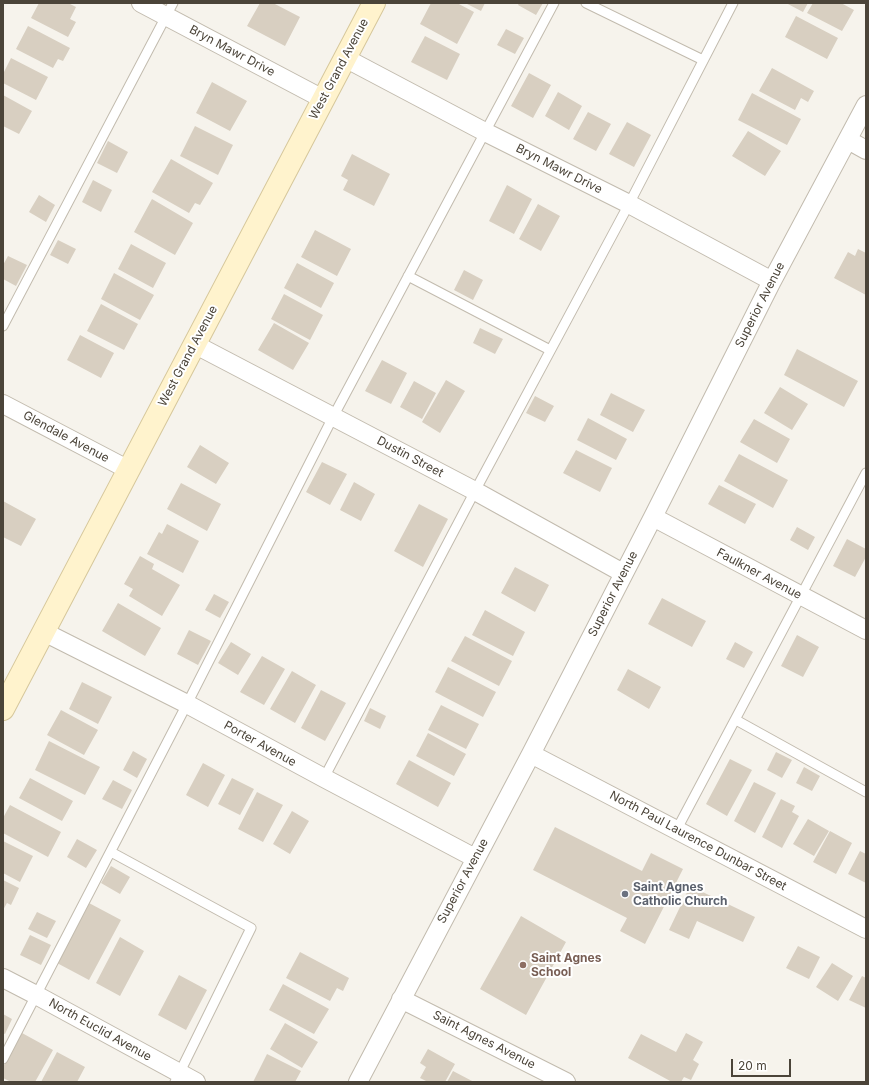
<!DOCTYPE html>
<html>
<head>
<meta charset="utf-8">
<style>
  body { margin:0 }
  #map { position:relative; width:869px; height:1085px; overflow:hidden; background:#f6f3ec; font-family:Inter,sans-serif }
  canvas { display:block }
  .frame { position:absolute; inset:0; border:4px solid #4b4439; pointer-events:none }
  .scale { position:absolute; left:731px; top:1059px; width:60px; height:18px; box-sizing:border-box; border:2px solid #4b4439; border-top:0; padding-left:5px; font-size:12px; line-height:14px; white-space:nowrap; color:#4b4439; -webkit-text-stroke:3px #fff; paint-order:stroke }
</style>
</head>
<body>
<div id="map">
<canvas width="869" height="1085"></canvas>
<div class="frame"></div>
<div class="scale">20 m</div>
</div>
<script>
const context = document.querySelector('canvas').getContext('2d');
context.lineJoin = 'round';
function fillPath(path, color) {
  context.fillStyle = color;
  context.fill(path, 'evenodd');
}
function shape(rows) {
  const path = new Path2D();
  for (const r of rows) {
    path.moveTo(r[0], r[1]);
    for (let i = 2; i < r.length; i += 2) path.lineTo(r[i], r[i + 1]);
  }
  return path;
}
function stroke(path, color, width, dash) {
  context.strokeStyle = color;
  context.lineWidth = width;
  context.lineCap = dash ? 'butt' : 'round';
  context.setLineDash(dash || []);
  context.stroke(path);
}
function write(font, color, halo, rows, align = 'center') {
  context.font = font + ' Inter,sans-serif';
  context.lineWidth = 4;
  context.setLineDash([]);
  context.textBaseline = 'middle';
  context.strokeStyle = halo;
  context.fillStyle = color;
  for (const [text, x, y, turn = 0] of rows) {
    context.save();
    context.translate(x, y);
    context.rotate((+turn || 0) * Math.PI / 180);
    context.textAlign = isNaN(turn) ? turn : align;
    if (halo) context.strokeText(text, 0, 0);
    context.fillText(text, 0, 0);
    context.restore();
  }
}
fillPath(shape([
  [39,3,68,3,76,7,70,19,76,22,68,37,31,18],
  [260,3,273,3,300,17,285,46,247,26],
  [431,3,457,3,474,12,457,44,420,24],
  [465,3,485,3,481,11],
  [519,3,543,3,536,15,518,5],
  [786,3,808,3,803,12],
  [813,3,841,3,854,10,842,31,807,13],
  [796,16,838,38,827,59,785,37],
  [28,26,70,48,63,61,58,59,53,68,16,49],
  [506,29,524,38,515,54,497,45],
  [425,36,460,54,447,80,411,62],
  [11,58,48,77,36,100,3,83,3,74],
  [772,68,814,91,808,102,801,98,795,110,759,91],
  [529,73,551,85,533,118,511,106],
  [212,82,247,101,230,131,196,113],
  [558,92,582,106,569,130,545,116],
  [752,93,801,119,787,145,738,120],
  [3,95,32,111,19,134,3,126],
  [588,112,611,124,596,151,573,139],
  [627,122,651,135,634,167,609,154],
  [195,126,233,145,218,175,180,156],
  [748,131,781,151,765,176,732,156],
  [108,141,128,152,117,173,97,163],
  [352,154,390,174,374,206,343,190,348,180,341,176],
  [171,159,213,183,200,205,195,203,189,213,152,192],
  [93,180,112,190,101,212,82,202],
  [507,185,532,199,514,234,489,221],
  [39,195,55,205,46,222,29,212],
  [152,199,193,223,175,255,134,232],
  [538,204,560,216,541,251,519,239],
  [315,230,351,249,337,276,301,257],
  [58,240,76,249,68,264,50,255],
  [131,244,166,263,153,288,118,269],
  [858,249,866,253,866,295,834,278,848,252,855,256],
  [8,256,27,265,16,286,3,279,3,265],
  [297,263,334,283,321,308,284,288],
  [464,270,483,280,473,300,454,290],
  [114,273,154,295,140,320,101,299],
  [284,294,323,315,310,340,271,319],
  [101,304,138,324,124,350,87,331],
  [274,323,309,343,293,370,258,350],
  [480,328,503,339,495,354,473,343],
  [80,335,114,353,101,378,67,360],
  [797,349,858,381,844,407,784,375],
  [382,360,407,373,391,404,365,391],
  [446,380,465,391,440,433,422,422],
  [414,381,436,393,422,419,400,407],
  [780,387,808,404,792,430,764,413],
  [611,393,645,410,633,432,600,415],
  [535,396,554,406,545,422,526,413],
  [588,418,627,439,616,460,577,440],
  [754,419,790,439,777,463,740,442],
  [200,445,229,463,216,484,187,467],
  [576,450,612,468,600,492,563,473],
  [739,454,788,480,773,508,724,481],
  [322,462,347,474,330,505,306,492],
  [354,482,375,494,361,521,340,510],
  [181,483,221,504,207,531,167,509],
  [719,485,756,504,745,524,708,504],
  [3,501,36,519,21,546,3,537],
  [419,504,448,519,423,567,394,551],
  [167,524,199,541,183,573,147,554,159,532,162,534],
  [797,527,815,537,808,550,790,540],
  [847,539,866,549,866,557,855,577,833,566],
  [140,556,154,564,152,569,180,585,162,616,129,596,133,589,124,584],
  [515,567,549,585,535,612,501,593],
  [214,594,229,602,220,618,205,610],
  [662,598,706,621,692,647,648,624],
  [118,603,161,628,145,656,102,631],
  [485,610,525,632,513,656,472,635],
  [189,630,211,641,198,665,177,654],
  [797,635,819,647,803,677,781,666],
  [465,636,512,661,499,686,451,661],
  [231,642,251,654,238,675,218,663],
  [735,642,753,652,744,668,726,659],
  [262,656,285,669,264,705,240,692],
  [448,667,496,692,483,717,435,692],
  [628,669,661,687,649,709,617,690],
  [292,671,316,685,295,723,270,709],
  [82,682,112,697,98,724,69,709],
  [321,690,346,703,325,741,301,728],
  [441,705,479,724,466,749,428,730],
  [370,708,386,716,380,729,364,721],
  [61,710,98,730,84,755,47,735],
  [428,733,466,754,454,776,416,756],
  [49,741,100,767,85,795,35,770],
  [133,751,147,759,137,778,123,770],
  [776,752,792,760,782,778,767,770],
  [730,759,752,770,727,816,706,804],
  [409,760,451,783,438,807,396,784],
  [203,763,225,775,208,807,186,795],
  [804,767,820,776,812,791,796,783],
  [30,778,73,801,62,821,19,798],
  [232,778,254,789,240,815,218,804],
  [113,780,132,790,122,809,102,799],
  [754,782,776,793,755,833,734,821],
  [257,792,283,805,263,842,238,829],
  [781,799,795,806,792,812,799,816,782,848,762,837],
  [10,805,61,832,48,857,3,833,3,818],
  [292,811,309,821,290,854,273,844],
  [808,819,829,831,814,856,793,844],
  [555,827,642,871,651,853,683,869,645,944,620,931,627,918,533,870],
  [830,831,852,843,836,874,813,862],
  [77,839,97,850,86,868,67,857],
  [3,841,33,856,20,882,3,873],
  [860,851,866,854,866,883,848,874],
  [111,866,130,877,120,894,101,883],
  [3,880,19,888,11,905,7,903,3,910],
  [690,886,755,917,743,942,697,921,689,939,669,930],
  [89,903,121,920,89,980,57,963],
  [37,912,56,921,47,938,28,929],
  [521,916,566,942,526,1015,480,989],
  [30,935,51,945,41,965,20,955],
  [120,937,144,951,120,996,96,983],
  [798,946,820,957,809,979,786,968],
  [300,952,349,978,343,991,337,988,330,1001,286,978],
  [832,963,853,976,838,1001,816,987],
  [179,975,207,990,186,1030,158,1015],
  [862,976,866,978,866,1008,849,1000],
  [283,984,329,1009,314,1034,269,1010],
  [3,1014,12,1019,5,1034,3,1033],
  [285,1023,318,1042,302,1068,270,1049],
  [22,1033,53,1050,35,1082,11,1082,3,1078,3,1067],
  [686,1033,703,1042,693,1060,699,1064,691,1080,684,1077,681,1082,672,1082,628,1058,641,1034,676,1052],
  [428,1049,455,1064,445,1082,428,1082,420,1078,426,1067,420,1063],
  [57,1052,85,1067,77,1082,41,1082],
  [267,1054,301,1071,295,1082,253,1082],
  [453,1071,474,1082,447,1082]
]), '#d8cfc1');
const lane = shape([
  [586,3,703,60],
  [408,276,550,350],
  [3,326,173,3],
  [736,720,866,792],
  [324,778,475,491,629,204,733,3],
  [677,829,866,473],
  [111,852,251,928,175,1082],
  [3,1059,187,704,333,417,554,3]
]);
const street = shape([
  [141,3,323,99],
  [345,58,485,132,629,204,772,281],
  [848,140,866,150],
  [194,344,475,491,623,573],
  [3,404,129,470],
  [653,517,866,630],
  [44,632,187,704,324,778,475,858],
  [531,754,866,929],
  [3,978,36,995,196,1082],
  [401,999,566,1082],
  [358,1082,531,754,653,517,772,281,866,105]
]);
const secondary = shape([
  [3,709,374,3]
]);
stroke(lane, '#c2bbae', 11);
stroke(street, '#c2bbae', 20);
stroke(secondary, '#d6c79b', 24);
stroke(lane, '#fff', 9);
stroke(street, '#fff', 18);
stroke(secondary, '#fff3cd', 22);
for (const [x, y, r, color] of [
  [625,894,4,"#6b7280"],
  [523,965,4,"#8d6e63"]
]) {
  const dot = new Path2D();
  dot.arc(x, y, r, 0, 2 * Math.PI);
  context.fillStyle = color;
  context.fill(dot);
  stroke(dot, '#fff', 1.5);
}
write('12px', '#4b4439', '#fff', [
  ["Bryn Mawr Drive",232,51,28],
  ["West Grand Avenue",339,69,-62],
  ["Bryn Mawr Drive",559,169,27],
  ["Superior Avenue",760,305,-63],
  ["West Grand Avenue",188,356,-62],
  ["Glendale Avenue",66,437,28],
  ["Dustin Street",410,457,28],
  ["Faulkner Avenue",759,574,28],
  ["Superior Avenue",613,594,-63],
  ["Porter Avenue",260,744,29],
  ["North Paul Laurence Dunbar Street",698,841,28],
  ["Superior Avenue",463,881,-62],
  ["North Euclid Avenue",100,1030,29],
  ["Saint Agnes Avenue",484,1040,27]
]);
write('bold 12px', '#5b616d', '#fff', [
  ["Saint Agnes",633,887],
  ["Catholic Church",633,901]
], 'left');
write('bold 12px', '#785e54', '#fff', [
  ["Saint Agnes",531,958],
  ["School",531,972]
], 'left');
</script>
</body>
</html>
